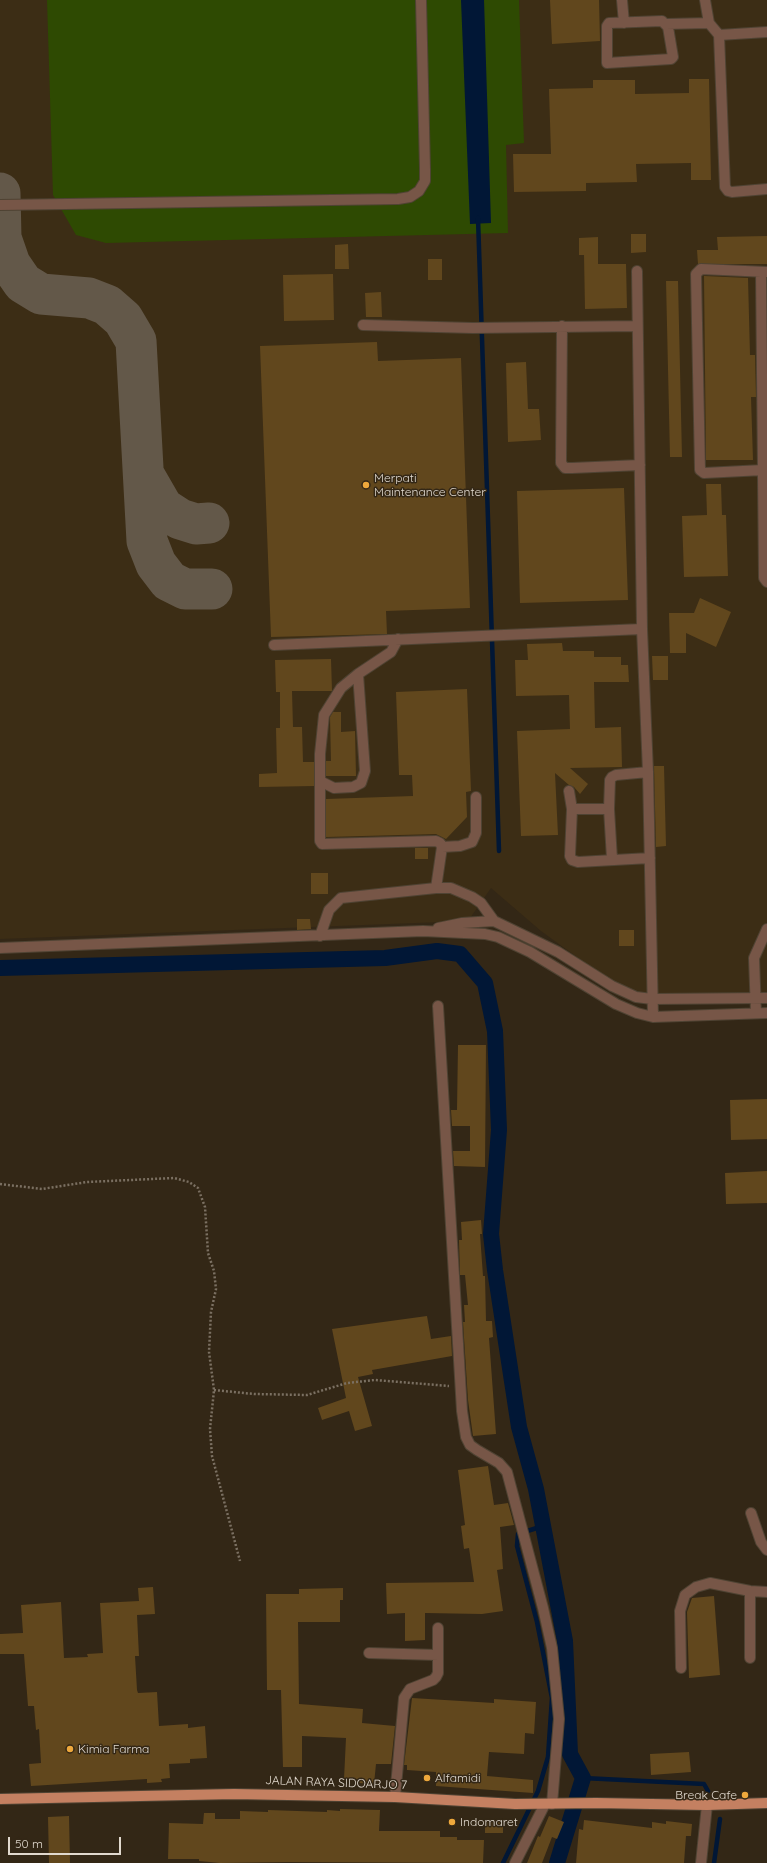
<!DOCTYPE html>
<html>
<head>
<meta charset="utf-8">
<style>
  body { margin:0 }
  #map { position:relative; width:767px; height:1863px; overflow:hidden; background:#332716; font-family:Quicksand,sans-serif }
  canvas { display:block }
  .scale { position:absolute; left:8px; top:1837px; width:113px; height:18px; box-sizing:border-box; border:2px solid #e1d9ce; border-top:0; padding-left:5px; font-size:12px; line-height:14px; white-space:nowrap; color:#e1d9ce; -webkit-text-stroke:3px #332716; paint-order:stroke }
</style>
</head>
<body>
<div id="map">
<canvas width="767" height="1863"></canvas>
<div class="scale">50 m</div>
</div>
<script>
const context = document.querySelector('canvas').getContext('2d');
context.lineJoin = 'round';
function fillPath(path, color) {
  context.fillStyle = color;
  context.fill(path, 'evenodd');
}
function shape(rows) {
  const path = new Path2D();
  for (const r of rows) {
    path.moveTo(r[0], r[1]);
    for (let i = 2; i < r.length; i += 2) path.lineTo(r[i], r[i + 1]);
  }
  return path;
}
function stroke(path, color, width, dash) {
  context.strokeStyle = color;
  context.lineWidth = width;
  context.lineCap = dash ? 'butt' : 'round';
  context.setLineDash(dash || []);
  context.stroke(path);
}
function write(font, color, halo, rows, align = 'center') {
  context.font = font + ' Quicksand,sans-serif';
  context.lineWidth = 3;
  context.setLineDash([]);
  context.textBaseline = 'middle';
  context.strokeStyle = halo;
  context.fillStyle = color;
  for (const [text, x, y, turn = 0] of rows) {
    context.save();
    context.translate(x, y);
    context.rotate((+turn || 0) * Math.PI / 180);
    context.textAlign = isNaN(turn) ? turn : align;
    if (halo) context.strokeText(text, 0, 0);
    context.fillText(text, 0, 0);
    context.restore();
  }
}
fillPath(shape([
  [0,0,767,0,767,994,641,996,607,979,541,931,491,888,468,921,0,939]
]), '#3c2d15');
fillPath(shape([
  [47,0,519,0,524,143,506,145,508,233,106,243,76,235,53,195]
]), '#2e4a02');
fillPath(shape([
  [461,0,484,0,491,223,470,224]
]), '#011736');
stroke(shape([
  [478,218,499,851],
  [583,1778,704,1784,708,1791],
  [503,1863,538,1791,548,1757,552,1698,537,1622,517,1546,518,1534,543,1526],
  [714,1863,720,1819]
]), '#011736', 4.5);
stroke(shape([
  [0,968,385,958,437,951,460,954,485,983,495,1031,499,1130,491,1234,495,1270,519,1427,536,1489,565,1641,570,1754,583,1778,557,1863]
]), '#011736', 16);
stroke(shape([
  [0,193,1,238,10,264,23,283,41,294,89,298,107,305,123,319,136,341,147,541,156,564,169,581,185,589,212,589],
  [144,475,163,508,180,519,196,524,209,523]
]), '#635849', 41);
fillPath(shape([
  [550,0,599,0,600,41,552,44],
  [689,79,709,79,711,180,691,180,691,163,636,164,637,182,586,183,586,191,514,192,513,154,551,154,549,89,593,88,593,80,635,80,635,94,689,93],
  [631,234,646,234,646,252,631,253],
  [767,236,767,264,698,264,697,250,718,250,717,237],
  [598,237,598,264,626,264,627,308,585,309,584,255,579,255,579,238],
  [348,244,349,269,335,269,335,245],
  [428,259,442,259,442,280,428,280],
  [333,274,334,320,284,321,283,275],
  [704,276,748,278,750,355,755,355,756,397,751,397,753,460,706,460],
  [666,281,678,281,682,457,670,457],
  [381,292,382,317,366,317,365,293],
  [377,342,378,361,461,358,470,608,386,611,387,634,271,637,260,346],
  [526,362,528,409,539,409,541,440,508,442,506,363],
  [706,484,721,484,722,515,726,515,728,576,684,577,682,516,707,515],
  [624,488,628,600,520,603,517,491],
  [700,598,731,612,716,647,686,633,686,653,670,653,669,613,694,613],
  [562,643,563,651,594,651,594,657,621,657,621,665,628,665,629,682,594,682,595,728,621,727,622,767,570,768,588,784,580,794,574,787,569,785,555,773,558,835,521,836,517,731,570,729,569,695,516,696,515,660,528,660,527,644],
  [652,656,668,656,668,680,653,680],
  [331,659,332,691,292,691,293,727,302,727,303,762,314,762,314,786,259,787,259,774,277,773,276,728,280,728,280,692,276,692,275,660],
  [467,689,471,791,466,792,467,817,446,839,436,834,326,837,326,799,413,796,412,775,399,775,396,692],
  [333,712,341,712,341,732,355,731,356,776,326,776,326,761,331,761,330,717],
  [654,766,664,766,666,846,656,847],
  [415,848,428,848,428,859,415,859],
  [311,873,328,873,328,894,311,894],
  [297,919,310,919,311,929,297,930],
  [619,930,634,930,634,946,619,946],
  [458,1045,486,1045,485,1167,454,1166,453,1151,470,1151,470,1126,452,1126,451,1110,457,1110],
  [767,1099,767,1139,731,1140,730,1100],
  [767,1171,767,1203,726,1204,725,1173],
  [481,1220,482,1234,480,1234,483,1276,485,1276,486,1321,492,1321,493,1337,489,1338,496,1434,473,1436,468,1400,463,1322,465,1322,464,1305,468,1305,465,1275,460,1275,459,1240,462,1240,461,1222],
  [427,1316,431,1339,451,1336,452,1356,372,1370,373,1374,358,1377,372,1426,355,1431,349,1411,322,1420,318,1408,346,1398,332,1329],
  [488,1466,494,1505,508,1503,514,1525,500,1527,503,1569,497,1570,503,1611,482,1614,425,1613,425,1640,405,1641,405,1613,387,1614,386,1583,474,1582,469,1548,464,1549,461,1526,465,1525,458,1470],
  [153,1587,155,1614,137,1615,139,1656,135,1656,137,1690,138,1693,157,1692,159,1726,188,1724,188,1728,205,1726,207,1758,190,1759,190,1763,169,1764,170,1778,161,1779,162,1782,147,1783,147,1779,31,1786,29,1764,41,1763,39,1729,36,1730,34,1706,28,1706,24,1654,0,1654,0,1634,23,1633,21,1605,61,1602,64,1658,88,1657,87,1654,103,1653,100,1603,139,1601,138,1588],
  [343,1588,343,1600,340,1600,340,1622,298,1622,299,1704,363,1709,362,1723,395,1726,391,1764,376,1764,374,1784,359,1783,360,1779,344,1779,346,1738,302,1736,302,1767,283,1767,281,1690,267,1690,266,1594,299,1594,299,1589],
  [714,1596,720,1675,689,1678,687,1612,692,1598],
  [412,1698,494,1703,494,1699,536,1702,534,1734,525,1733,524,1754,489,1752,487,1776,533,1780,533,1793,436,1786,436,1772,407,1770,407,1765,404,1765],
  [689,1752,691,1772,651,1775,650,1754],
  [340,1809,380,1810,379,1831,440,1831,440,1837,457,1837,457,1840,484,1840,483,1863,288,1862,220,1863,199,1861,199,1859,168,1859,169,1823,203,1824,204,1813,215,1813,215,1819,240,1819,240,1811,268,1812,268,1810,327,1812,327,1810,340,1811],
  [69,1816,70,1863,49,1863,48,1817],
  [549,1816,564,1822,557,1839,552,1837,542,1863,527,1863,538,1836,540,1837],
  [485,1820,503,1820,503,1833,485,1833],
  [584,1820,652,1828,652,1822,666,1824,666,1821,692,1824,691,1836,686,1836,684,1863,576,1863,579,1829,583,1830]
]), '#61471d');
const minor = shape([
  [622,0,624,23],
  [705,0,709,23,719,35,725,187,728,191,732,192,767,189],
  [662,21,668,27,673,57,671,59,607,63,607,26,609,23,662,21],
  [666,24,709,23],
  [719,35,767,32],
  [0,205,398,199,410,197,419,191,425,181,425,169,421,0],
  [637,271,642,629,648,772,653,1017],
  [761,272,764,578,767,582],
  [363,325,473,328,636,326],
  [562,326,561,463,565,468,572,468,640,465],
  [763,470,704,473,700,470,696,274,701,269,767,272],
  [274,645,642,629],
  [358,674,341,688,324,715,320,754,320,781,334,788,353,787,361,783,365,771,358,674,391,652,398,639],
  [320,781,320,841,322,844,436,841,440,843,442,847,436,888],
  [569,791,572,809,570,856,572,860,578,862,650,858],
  [572,809,609,809,612,859],
  [609,809,610,780,612,777,616,775,648,772],
  [442,847,460,846,472,842,476,833,476,797],
  [438,928,462,923,494,921,558,952,612,986,636,997,652,999,767,998],
  [320,936,329,910,341,898,436,888,451,888,472,897,481,903,494,921],
  [0,948,423,931,485,934,498,937,530,952,616,1004,637,1013,653,1017,767,1013],
  [438,1006,462,1411,466,1437,470,1445,477,1450,499,1463,507,1472,543,1608,552,1648,559,1719,552,1804],
  [756,1013,754,958,767,929],
  [751,1513,761,1542,767,1550],
  [369,1653,438,1655],
  [750,1658,750,1591],
  [681,1668,680,1611,685,1595,696,1587,710,1583,750,1591,767,1592],
  [395,1797,404,1698,410,1689,433,1680,436,1677,438,1673,438,1628],
  [515,1863,545,1804],
  [701,1863,707,1805]
]);
const major = shape([
  [0,1799,234,1794,395,1797,515,1804,596,1803,707,1805,767,1803]
]);
stroke(minor, '#4f4333', 12);
stroke(major, '#4f4333', 12);
stroke(shape([
  [0,1184,42,1189,87,1182,174,1178,189,1182,198,1188,205,1207,208,1253,214,1271,216,1289,211,1312,209,1352,214,1390,210,1429,212,1456,240,1561],
  [214,1390,254,1394,307,1395,347,1383,375,1380,449,1386]
]), '#7b7062', 2.5, [2, 2]);
stroke(minor, '#775647', 10);
stroke(major, '#c48061', 10);
for (const [x, y, r, color] of [
  [366,485,4,"#eea83c"],
  [70,1749,4,"#eea83c"],
  [427,1778,4,"#eea83c"],
  [745,1795,4,"#eea83c"],
  [452,1822,4,"#eea83c"]
]) {
  const dot = new Path2D();
  dot.arc(x, y, r, 0, 2 * Math.PI);
  context.fillStyle = color;
  context.fill(dot);
  stroke(dot, '#332716', 1.5);
}
write('12px', '#e1d9ce', '#332716', [
  ["Merpati",374,478],
  ["Maintenance Center",374,492],
  ["Kimia Farma",78,1749],
  ["Alfamidi",435,1778],
  ["Break Cafe",737,1795,"right"],
  ["Indomaret",460,1822]
], 'left');
write('12px', '#e1d9ce', '#332716', [
  ["JALAN RAYA SIDOARJO 7",336,1783,2]
]);
</script>
</body>
</html>
